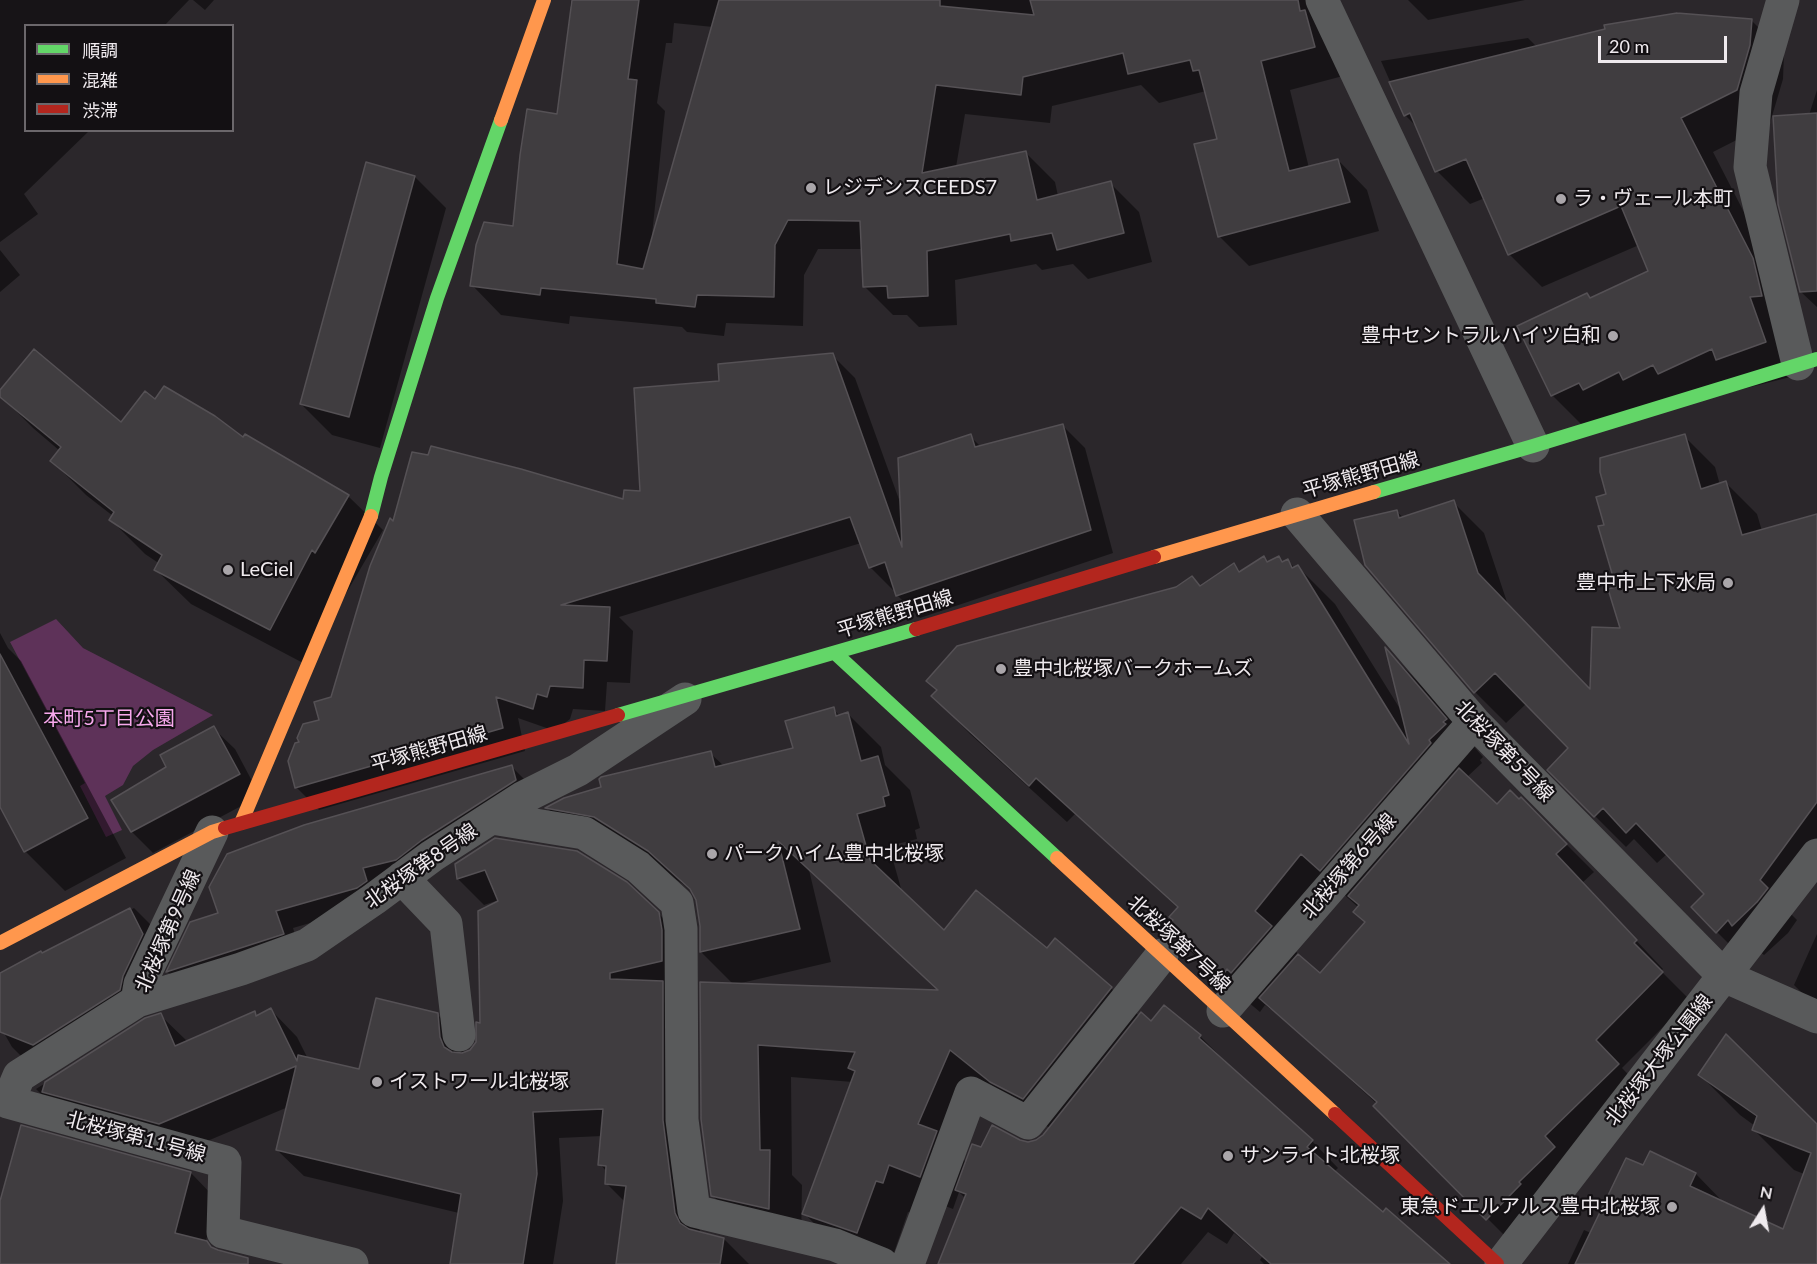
<!DOCTYPE html>
<html>
<head>
<meta charset="utf-8">
<style>
  body { margin:0 }
  #map { position:relative; width:1817px; height:1264px; overflow:hidden; background:#2b272b; font-family:Lato,"Noto Sans JP",sans-serif }
  canvas { display:block }
  .legend { position:absolute; left:24px; top:24px; width:210px; height:108px; box-sizing:border-box; background:#131013; border:2px solid #6b676b; margin:0; padding:8px 10px; list-style:none; font-size:18px; color:#efeaee }
  .legend li { display:flex; align-items:center; gap:12px; height:30px }
  .legend b { width:30px; border:2px solid #6b676b }
  .north { position:absolute; left:1733px; top:1180px; width:60px; height:60px; -webkit-text-stroke:4px #131013; paint-order:stroke; rotate:11deg; font-size:16px; font-weight:700; line-height:24px; text-align:center; color:#efeaee }
  .north::after { content:''; display:block; margin:auto; width:21px; height:27px; background:#efeaee; clip-path:polygon(50% 0,100% 100%,50% 72%,0 100%) }
  .scale { position:absolute; left:1598px; top:36px; width:129px; height:27px; box-sizing:border-box; border:3px solid #efeaee; border-top:0; padding-left:8px; font-size:18px; line-height:21px; white-space:nowrap; color:#efeaee; -webkit-text-stroke:4px #131013; paint-order:stroke }
</style>
</head>
<body>
<div id="map">
<canvas width="1817" height="1264"></canvas>
<ul class="legend">
<li><b style="height:8px;background:#63d668"></b>順調</li>
<li><b style="height:8px;background:#ff974d"></b>混雑</li>
<li><b style="height:8px;background:#b3261e"></b>渋滞</li>
</ul>
<div class="north">N</div>
<div class="scale">20 m</div>
</div>
<script>
const context = document.querySelector('canvas').getContext('2d');
context.lineJoin = 'round';
function fillPath(path, color) {
  context.fillStyle = color;
  context.fill(path, 'evenodd');
}
function shape(rows) {
  const path = new Path2D();
  for (const r of rows) {
    path.moveTo(r[0], r[1]);
    for (let i = 2; i < r.length; i += 2) path.lineTo(r[i], r[i + 1]);
  }
  return path;
}
function stroke(path, color, width, dash) {
  context.strokeStyle = color;
  context.lineWidth = width;
  context.lineCap = dash ? 'butt' : 'round';
  context.setLineDash(dash || []);
  context.stroke(path);
}
function write(font, color, halo, rows, align = 'center') {
  context.font = font + ' Lato,"Noto Sans JP",sans-serif';
  context.lineWidth = 4.5;
  context.setLineDash([]);
  context.textBaseline = 'middle';
  context.strokeStyle = halo;
  context.fillStyle = color;
  for (const [text, x, y, turn = 0] of rows) {
    context.save();
    context.translate(x, y);
    context.rotate((+turn || 0) * Math.PI / 180);
    context.textAlign = isNaN(turn) ? turn : align;
    if (halo) context.strokeText(text, 0, 0);
    context.fillText(text, 0, 0);
    context.restore();
  }
}
fillPath(shape([
  [56,619,83,648,213,715,153,750,133,766,123,785,105,796,122,830,106,837,80,786,85,783,10,642]
]), '#5e3259');
fillPath(shape([
  [0,0,189,0,164,26,26,26,26,130,90,130,24,194,38,214,0,242],
  [193,0,214,0,205,10],
  [571,0,1324,0,1343,76,1290,90,1309,168,1338,160,1367,190,1379,231,1249,266,1219,236,1219,140,1206,91,1159,103,1141,85,1052,106,1050,123,965,114,956,167,1026,153,1055,182,1058,196,1110,183,1139,212,1152,262,1088,279,1073,264,1042,270,1036,264,955,280,957,325,919,327,907,315,893,315,864,286,863,249,818,249,804,275,803,326,726,323,724,336,687,332,682,327,570,316,569,324,501,315,472,285,514,227,558,116,572,8,570,6],
  [674,23,713,27,654,236,652,235,665,111,657,103,666,43,672,43],
  [1408,0,1525,0,1428,20],
  [1751,20,1784,53,1783,79,1770,123,1713,152,1785,292,1798,375,1586,429,1553,396,1519,326,1587,295,1591,299,1650,271,1639,245,1542,287,1509,254,1485,198,1470,204,1437,171,1418,128,1405,115,1381,61,1528,38,1537,47],
  [1817,90,1817,307,1801,292,1809,115],
  [415,177,446,208,380,448,332,435,301,404],
  [0,250,20,275,0,292],
  [832,355,855,378,901,505,970,436,981,447,1062,425,1085,448,1113,553,920,618,897,595,896,589,893,590,870,567,861,543,619,617,633,631,630,683,607,682,605,711,573,709,570,719,555,731,518,718,525,751,319,810,296,787,300,743,321,721,332,698,394,523,625,501,642,492,721,382],
  [0,392,122,424,156,401,243,439,348,496,383,530,305,664,191,604,156,570,160,564,145,554,111,520,113,516,86,495,52,461,60,451,33,428,0,395],
  [1684,436,1715,467,1720,485,1726,483,1757,514,1762,531,1817,516,1817,874,1789,912,1797,920,1788,933,1764,955,1759,951,1747,962,1717,932,1706,894,1667,854,1657,863,1634,839,1626,847,1549,770,1570,748,1527,703,1506,723,1475,692,1367,565,1397,512,1404,518,1453,502,1484,533,1508,605,1592,692,1622,630,1618,588,1606,526,1608,495],
  [1264,558,1269,563,1279,558,1284,563,1288,561,1295,568,1298,567,1335,604,1402,712,1388,651,1422,686,1483,757,1480,760,1482,763,1467,777,1498,806,1521,799,1594,872,1582,883,1663,969,1661,971,1690,1000,1622,1068,1645,1092,1511,1242,1375,1106,1377,1104,1271,1007,1270,1009,1265,1005,1260,1012,1205,966,1168,928,1175,921,1179,909,1075,814,1067,822,970,734,933,696,1176,588,1192,577,1202,587,1234,565,1241,572],
  [1339,890,1359,908,1367,923,1320,975,1292,948],
  [0,633,8,648,21,661,126,858,65,891,25,851,0,804],
  [833,709,840,716,848,714,881,747,885,765,910,790,920,828,915,830,917,839,889,846,902,892,944,932,1047,950,1055,940,1111,988,1139,1016,1151,1023,1200,1036,1226,1062,1225,1064,1312,1141,1338,1168,1334,1172,1445,1264,1264,1264,1260,1260,1262,1257,1234,1233,1227,1244,1208,1232,1181,1264,949,1264,966,1199,959,1192,953,1209,922,1197,916,1215,908,1212,890,1264,836,1246,804,1213,853,1082,791,1077,792,1175,802,1185,801,1241,745,1228,712,1195,734,985,701,952,701,926,697,900,694,894,683,884,628,849,579,840,547,808,710,753,724,766,795,750],
  [809,870,939,991,737,984,831,962],
  [983,1081,1025,1114,1050,1128,1037,1141,1028,1143,1019,1141,982,1149,967,1163,954,1150],
  [213,728,235,749,260,796,153,853,132,832,168,767],
  [512,767,529,784,375,904,293,928,300,951,185,989,168,972,191,923,220,914],
  [496,839,658,913,685,940,689,1148,700,1233,724,1239,749,1264,617,1264,625,1202,606,1183,607,1172,600,1164,602,1136,559,1138,563,1201,553,1264,451,1264,459,1213,304,1176,277,1150,288,1107,186,1150,62,1115,36,1089,146,1020,160,1015,187,1041,255,1013,258,1016,271,1010,297,1037,308,1059,360,1071,437,1014,463,1041,465,1054,471,1052,478,1042,482,1025,499,902,499,900,484,905,458,879,457,864],
  [134,908,157,931,164,956,33,1068,12,1047,0,1026,0,974,43,955],
  [1817,934,1817,1008,1794,985],
  [1699,1074,1817,1126,1817,1264,1568,1264,1584,1230,1591,1233,1696,1174,1726,1205,1783,1231,1804,1174,1794,1170,1753,1129,1755,1126,1740,1115],
  [191,1173,217,1200,205,1244,227,1264,0,1264,0,1207]
]), '#0007');
const building = shape([
  [572,0,639,0,628,79,637,80,617,264,643,269,719,0,940,0,940,6,1034,15,1030,0,1298,0,1300,11,1305,10,1315,47,1261,61,1289,171,1338,159,1350,202,1218,237,1194,144,1217,139,1199,70,1193,71,1190,60,1128,74,1123,53,1023,77,1021,95,936,85,922,173,1026,151,1037,200,1111,181,1124,233,1057,250,1052,233,1011,241,1010,234,927,251,928,296,888,298,887,286,863,287,860,221,788,220,775,245,774,297,697,295,695,307,656,303,656,299,541,288,540,295,470,286,476,245,484,222,513,226,520,155,527,109,557,114,572,0],
  [1677,13,1752,19,1750,45,1737,90,1681,118,1753,258,1762,296,1750,297,1766,342,1716,360,1712,349,1658,374,1653,365,1623,380,1619,372,1583,390,1579,383,1551,396,1517,326,1587,293,1590,298,1648,271,1621,206,1508,255,1466,159,1435,172,1410,113,1404,116,1389,82,1605,29,1604,25,1677,13],
  [1817,113,1817,291,1800,292,1778,204,1773,116,1817,113],
  [366,162,415,176,349,417,300,404,366,162],
  [34,349,121,422,145,391,155,399,164,386,215,416,243,437,245,434,349,495,315,553,312,550,270,630,154,570,162,555,109,520,114,512,50,461,61,447,0,397,0,390,34,349],
  [833,353,902,547,898,458,971,434,975,447,1063,424,1091,530,896,596,885,562,869,568,850,517,561,605,610,607,607,661,584,660,583,688,550,686,547,697,537,694,533,709,496,697,503,728,295,788,288,761,295,743,299,742,297,738,303,724,319,720,314,702,331,697,370,566,390,518,393,521,412,452,428,455,431,446,521,469,623,499,624,490,640,491,634,388,719,381,718,364,833,353],
  [1685,434,1701,489,1726,481,1742,535,1817,514,1817,802,1760,880,1768,888,1757,902,1732,926,1728,920,1716,933,1691,907,1704,894,1636,823,1626,833,1603,808,1594,817,1547,770,1568,748,1495,673,1474,693,1365,565,1354,520,1397,510,1399,518,1454,500,1478,573,1590,689,1592,627,1620,628,1608,589,1616,587,1598,526,1604,525,1596,497,1606,494,1600,472,1600,458,1685,434],
  [1264,556,1267,562,1279,556,1282,562,1288,559,1292,568,1298,565,1409,744,1385,647,1447,719,1443,722,1446,724,1429,740,1431,743,1320,871,1301,854,1255,911,1272,926,1231,973,1227,969,1222,976,1166,928,1173,920,1169,917,1178,907,1036,778,1029,786,931,696,937,690,926,681,957,646,1176,587,1192,576,1200,586,1234,563,1239,572,1264,556],
  [0,654,88,818,24,852,0,807,0,654],
  [834,707,836,716,848,712,861,761,878,756,889,795,883,797,885,806,857,814,870,860,944,930,976,890,1047,948,1055,938,1112,987,1023,1099,990,1082,950,1050,918,1124,937,1131,920,1177,889,1165,883,1183,876,1181,857,1233,802,1214,855,1071,848,1068,855,1052,758,1045,760,1150,770,1150,769,1209,711,1196,701,1119,700,982,938,990,778,841,800,929,700,952,700,926,696,900,690,889,648,851,594,817,545,808,564,798,601,787,599,779,601,777,711,751,715,767,793,748,785,721,834,707],
  [214,726,240,774,131,832,111,800,166,767,160,755,214,726],
  [512,765,516,780,422,840,396,860,363,868,367,881,357,888,276,911,284,934,166,972,190,922,218,913,209,887,227,854,304,825,512,765],
  [1459,768,1497,804,1510,790,1519,799,1521,797,1567,844,1556,854,1637,940,1634,943,1663,972,1596,1040,1619,1064,1545,1136,1555,1147,1519,1182,1521,1184,1486,1220,1373,1106,1377,1102,1259,998,1298,954,1320,973,1365,922,1353,912,1359,905,1348,896,1459,768],
  [495,838,577,851,627,882,659,912,662,930,662,961,610,973,610,979,663,981,663,1120,675,1213,680,1223,689,1229,724,1238,720,1264,616,1264,626,1186,605,1184,606,1166,598,1165,603,1109,533,1112,537,1174,523,1264,450,1264,461,1194,276,1150,296,1066,159,1124,42,1092,45,1082,145,1018,161,1013,175,1046,255,1011,256,1016,271,1008,297,1061,298,1055,359,1069,376,998,438,1013,440,1037,444,1047,452,1052,462,1053,470,1050,476,1042,476,1022,480,1023,478,911,498,901,485,870,457,879,455,864,495,838],
  [130,908,143,934,123,976,120,990,33,1045,0,1032,0,973,41,951,42,953,130,908],
  [1164,1005,1201,1035,1199,1038,1313,1140,1307,1147,1383,1212,1386,1208,1450,1264,1271,1264,1208,1208,1201,1219,1181,1207,1133,1264,938,1264,966,1194,955,1190,972,1144,981,1147,992,1125,1020,1140,1028,1142,1036,1140,1043,1135,1141,1012,1151,1021,1164,1005],
  [1726,1034,1817,1124,1817,1264,1575,1264,1626,1158,1643,1165,1650,1151,1696,1173,1690,1186,1783,1229,1811,1153,1752,1130,1757,1116,1698,1075,1726,1034],
  [21,1125,191,1172,175,1233,207,1241,211,1247,218,1250,248,1258,248,1264,0,1264,0,1201,21,1125]
]);
fillPath(building, '#403d40');
stroke(building, '#555155', 1.5);
stroke(shape([
  [1322,0,1533,446],
  [1783,0,1756,93,1750,167,1798,364],
  [1297,514,1474,722,1724,976,1817,1017],
  [492,818,584,833,638,867,677,903,681,929,682,1120,694,1211,835,1245,882,1264],
  [402,878,446,924,459,1035],
  [137,1001,241,969,307,945,374,899,432,856,522,798,578,770,685,699],
  [1223,1011,1474,722],
  [19,1076,8,1102,225,1162,223,1232,352,1264],
  [19,1076,137,1001,140,984,212,832],
  [908,1264,971,1093,1028,1123,1162,955],
  [1501,1264,1817,855]
]), '#595a5b', 33);
stroke(shape([
  [1374,492,1533,446,1817,359],
  [371,516,381,477,437,298,501,120],
  [835,653,1057,858],
  [618,715,916,629]
]), '#63d668', 14);
stroke(shape([
  [501,120,544,0],
  [1154,557,1374,492],
  [241,823,371,516],
  [1057,858,1335,1114],
  [0,943,212,832,225,828]
]), '#ff974d', 14);
stroke(shape([
  [916,629,1154,557],
  [225,828,618,715],
  [1335,1114,1497,1264]
]), '#b3261e', 14);
for (const [x, y, r, color] of [
  [811,188,6,"#aaa6aa"],
  [1561,199,6,"#aaa6aa"],
  [1613,336,6,"#aaa6aa"],
  [228,570,6,"#aaa6aa"],
  [1728,583,6,"#aaa6aa"],
  [1001,669,6,"#aaa6aa"],
  [712,854,6,"#aaa6aa"],
  [377,1082,6,"#aaa6aa"],
  [1228,1156,6,"#aaa6aa"],
  [1672,1207,6,"#aaa6aa"]
]) {
  const dot = new Path2D();
  dot.arc(x, y, r, 0, 2 * Math.PI);
  context.fillStyle = color;
  context.fill(dot);
  stroke(dot, '#131013', 2);
}
write('20px', '#efeaee', '#131013', [
  ["レジデンスCEEDS7",823,188],
  ["ラ・ヴェール本町",1573,199],
  ["豊中セントラルハイツ白和",1601,336,"right"],
  ["LeCiel",240,570],
  ["豊中市上下水局",1716,583,"right"],
  ["豊中北桜塚バークホームズ",1013,669],
  ["パークハイム豊中北桜塚",724,854],
  ["イストワール北桜塚",389,1082],
  ["サンライト北桜塚",1240,1156],
  ["東急ドエルアルス豊中北桜塚",1660,1207,"right"]
], 'left');
write('20px', '#efeaee', '#131013', [
  ["平塚熊野田線",1361,475,-16],
  ["平塚熊野田線",895,614,-17],
  ["平塚熊野田線",429,749,-16],
  ["北桜塚第5号線",1504,751,46],
  ["北桜塚第8号線",421,866,-35],
  ["北桜塚第6号線",1349,866,-49],
  ["北桜塚第9号線",168,931,-66],
  ["北桜塚第7号線",1179,944,43],
  ["北桜塚大塚公園線",1659,1060,-52],
  ["北桜塚第11号線",136,1137,15]
]);
write('20px', '#f7a8ec', '#131013', [
  ["本町5丁目公園",109,719]
]);
</script>
</body>
</html>
